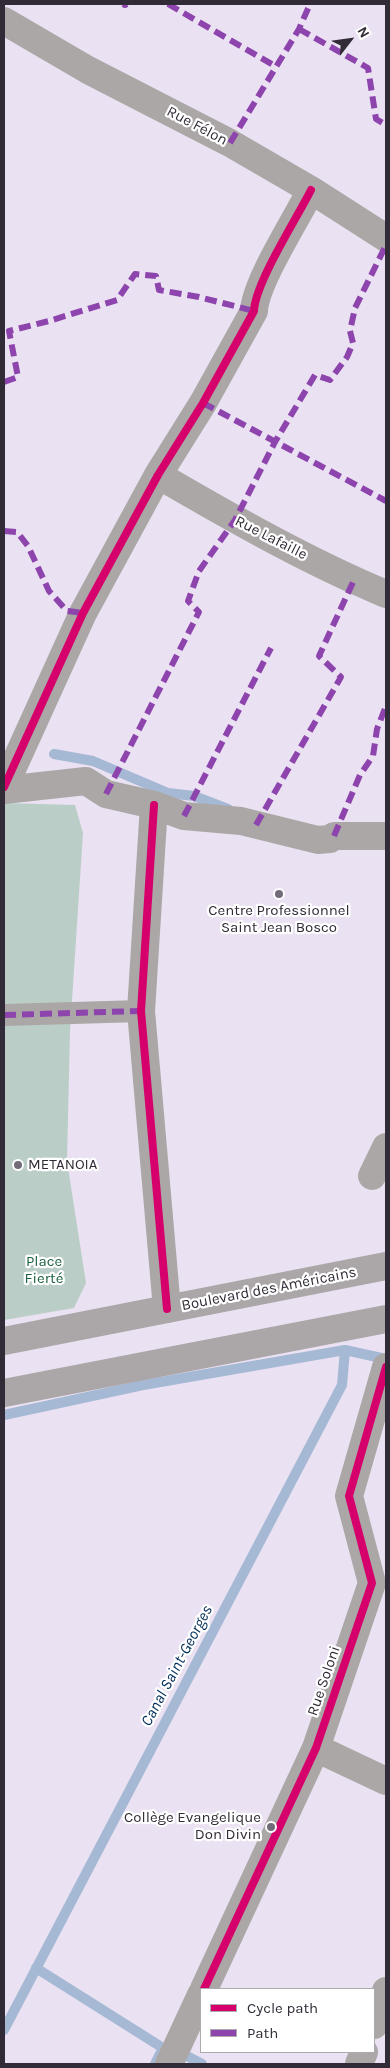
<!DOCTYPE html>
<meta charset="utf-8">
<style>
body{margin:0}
#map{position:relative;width:390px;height:2068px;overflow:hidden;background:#eae1f2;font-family:Karla,sans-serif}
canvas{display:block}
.frame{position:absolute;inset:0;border:5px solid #312b37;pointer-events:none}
.legend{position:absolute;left:200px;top:1988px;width:175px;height:65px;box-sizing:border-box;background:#fff;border:1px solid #adaaaf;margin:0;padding:6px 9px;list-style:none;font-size:15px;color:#312b37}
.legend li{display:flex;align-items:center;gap:10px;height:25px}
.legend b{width:25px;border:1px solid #adaaaf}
.north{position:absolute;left:325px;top:15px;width:50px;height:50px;-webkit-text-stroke:4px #fff;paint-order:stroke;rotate:60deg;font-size:14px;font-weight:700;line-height:20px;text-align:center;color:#312b37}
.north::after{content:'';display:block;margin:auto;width:18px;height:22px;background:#312b37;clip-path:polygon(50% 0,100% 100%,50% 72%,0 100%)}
</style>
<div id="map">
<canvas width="390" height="2068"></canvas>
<div class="frame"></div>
<ul class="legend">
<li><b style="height:6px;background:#d6006c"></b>Cycle path</li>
<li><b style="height:6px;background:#8e44ad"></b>Path</li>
</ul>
<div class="north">N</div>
</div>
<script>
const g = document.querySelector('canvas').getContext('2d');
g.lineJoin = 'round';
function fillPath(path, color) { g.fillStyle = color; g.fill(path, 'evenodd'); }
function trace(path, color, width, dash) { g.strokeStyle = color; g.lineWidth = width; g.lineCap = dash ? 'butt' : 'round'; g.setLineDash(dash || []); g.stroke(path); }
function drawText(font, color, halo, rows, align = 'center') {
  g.font = font + ' Karla,sans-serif'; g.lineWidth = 4.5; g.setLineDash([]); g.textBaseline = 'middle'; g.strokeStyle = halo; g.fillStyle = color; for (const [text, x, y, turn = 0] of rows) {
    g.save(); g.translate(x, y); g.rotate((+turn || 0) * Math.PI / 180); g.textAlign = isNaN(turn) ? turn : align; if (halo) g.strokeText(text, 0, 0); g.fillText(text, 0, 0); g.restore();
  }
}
fillPath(new Path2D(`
 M 4,803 L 75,805 L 83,833 L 70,1031 L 67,1161 L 86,1283 L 74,1308 L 4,1320 Z`), '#bacec7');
trace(new Path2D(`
 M 54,754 L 93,761 L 168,793 L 194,796 L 228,809
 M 4,1415 L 143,1385 L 345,1350
 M 36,1968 L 163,2048 L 155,2064
 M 4,2030 L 342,1385 L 345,1350 L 386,1359
 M 180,2061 L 183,2054 L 202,2064`), '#a5b8d4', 10);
trace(new Path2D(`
 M 4,1015 L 141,1011`), '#aba7a6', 22);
trace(new Path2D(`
 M 4,21 L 88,70 L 230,143 L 311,190 L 386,238
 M 158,475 C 232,518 307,561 386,594
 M 4,787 L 83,613 L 158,475 L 203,403 L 254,311 C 255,283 297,218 311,190
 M 4,790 L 86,781 L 106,794 L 154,805 L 184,816 L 241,821 L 318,840 L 330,839 L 334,836 L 386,836
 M 154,805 L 141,1011 L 167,1309
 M 372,1176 L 386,1147
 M 316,1748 L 386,1781
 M 204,1989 L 316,1748 L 372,1583 L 349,1496 L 386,1367
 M 374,2025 L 386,1991
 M 169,2064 L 201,1995
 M 359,2064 L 364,2052`), '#aba7a6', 28);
trace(new Path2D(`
 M 4,1341 L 386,1266
 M 4,1393 L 386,1319`), '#aba6a7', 28);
trace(new Path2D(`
 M 123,4 L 125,5 L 127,4
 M 168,4 L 275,66
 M 299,29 L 368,68 L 376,119 L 386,125
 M 230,143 L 299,29 L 310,4
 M 4,382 L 18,377 L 9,331 L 49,321 L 117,300 L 135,274 L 156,276 L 159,290 L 199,297 L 254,311
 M 203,403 L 386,501
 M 4,531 L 17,532 L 28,546 L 49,591 L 67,611 L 83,613
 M 106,794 L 199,612 L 188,601 L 199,571 L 235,520 L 275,442 L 315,375 L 330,380 L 347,357 L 353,343 L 350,331 L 355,308 L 386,245
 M 184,816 L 271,648
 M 256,825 L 341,677 L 319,656 L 354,580
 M 334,836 L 360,775 L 373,756 L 377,729 L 386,706
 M 4,1015 L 141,1011`), '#8e44ad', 6, [12, 6]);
trace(new Path2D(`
 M 4,787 L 83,613 L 158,475 L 203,403 L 254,311 C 255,283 297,218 311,190
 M 154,805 L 141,1011 L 167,1309
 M 204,1989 L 316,1748 L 372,1583 L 349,1496 L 386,1367`), '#d6006c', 8);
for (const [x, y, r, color] of [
 [279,894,5,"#726b78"],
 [18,1165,5,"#726b78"],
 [271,1827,5,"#726b78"]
]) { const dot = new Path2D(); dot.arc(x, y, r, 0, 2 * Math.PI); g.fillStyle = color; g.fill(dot); trace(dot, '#fff', 2); }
drawText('15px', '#312b37', '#fff', [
 ["Rue Félon",197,126,28],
 ["Rue Lafaille",271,538,27],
 ["Boulevard des Américains",269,1289,-11],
 ["Rue Soloni",324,1681,-71]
]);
drawText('15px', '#312b37', '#fff', [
 ["Centre Professionnel",279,911],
 ["Saint Jean Bosco",279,928],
 ["METANOIA",28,1165,"left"],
 ["Collège Evangelique",261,1818,"right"],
 ["Don Divin",261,1835,"right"]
]);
drawText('15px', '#1d6341', '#fff', [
 ["Place",44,1262],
 ["Fierté",44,1279]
]);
drawText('italic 16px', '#002e59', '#fff', [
 ["Canal Saint-Georges",177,1666,-62]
]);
</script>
